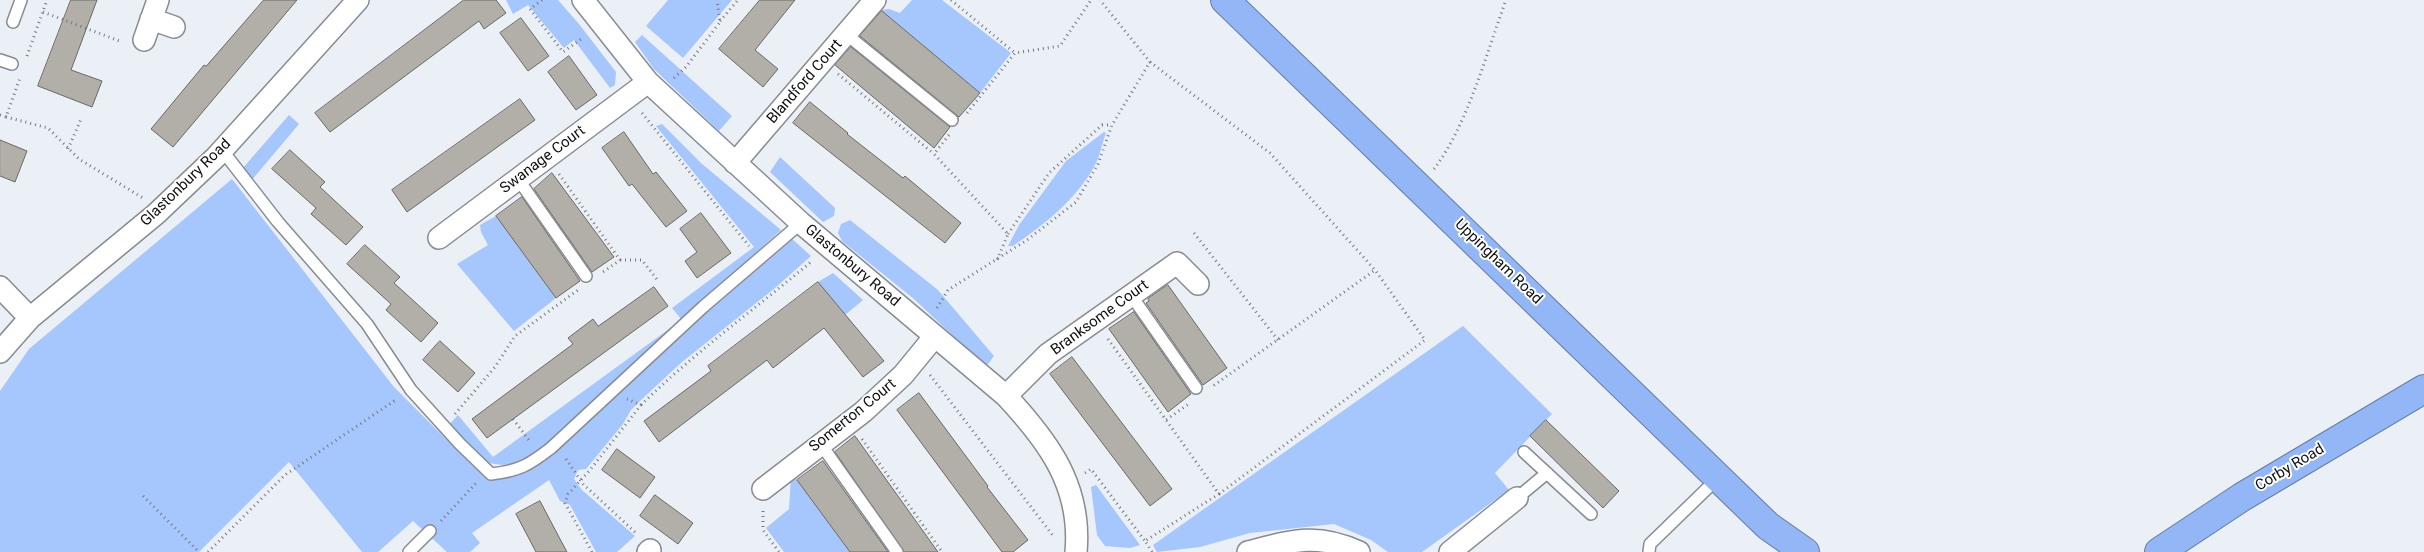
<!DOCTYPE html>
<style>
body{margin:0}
canvas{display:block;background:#ebeff6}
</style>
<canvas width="2424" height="552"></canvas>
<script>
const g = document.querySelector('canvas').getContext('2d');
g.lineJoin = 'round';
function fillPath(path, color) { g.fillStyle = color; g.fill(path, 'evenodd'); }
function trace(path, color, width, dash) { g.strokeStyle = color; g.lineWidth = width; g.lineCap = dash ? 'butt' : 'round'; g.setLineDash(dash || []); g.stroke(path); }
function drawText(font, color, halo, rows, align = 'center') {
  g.font = font + ' Roboto,sans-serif'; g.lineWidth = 4; g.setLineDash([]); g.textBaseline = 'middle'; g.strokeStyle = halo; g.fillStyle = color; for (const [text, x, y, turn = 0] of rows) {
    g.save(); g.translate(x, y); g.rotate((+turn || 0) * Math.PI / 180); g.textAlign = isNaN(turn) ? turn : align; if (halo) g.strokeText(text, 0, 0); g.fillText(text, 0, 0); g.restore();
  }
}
fillPath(new Path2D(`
 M 506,0 L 558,0 L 579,24 L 616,72 L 615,85 L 610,88 L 574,40 L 564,48 L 528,5 L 513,14 Z
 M 668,0 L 732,0 L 683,58 L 646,26 Z
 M 912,0 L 942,0 L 1011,53 L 980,93 L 881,10 L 889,9 L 900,13 Z
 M 642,35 L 732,116 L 719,131 L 654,69 L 635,42 Z
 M 289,115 L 299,124 L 251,181 L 242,169 Z
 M 662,124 L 701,163 L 781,230 L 682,320 L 672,308 L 754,247 L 656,126 Z
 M 1104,132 L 1106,133 C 1102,143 1100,156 1095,165 C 1076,200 1045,224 1013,246 L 1008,246 L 1019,225 L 1066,161 Z
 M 780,157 L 835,208 L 834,216 L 823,222 L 770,172 Z
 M 232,179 L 394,387 L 474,467 L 498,479 L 522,472 L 790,237 L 811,256 L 775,288 L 682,362 L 641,400 L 631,410 L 623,424 L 586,469 L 578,470 L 574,479 L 582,490 L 635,536 L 617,552 L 596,552 L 570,505 L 560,501 L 549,480 L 472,533 L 480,543 L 470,552 L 447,552 L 413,521 L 378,552 L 362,552 L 289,462 L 199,552 L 0,552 L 0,391 L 29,349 Z
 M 496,216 L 556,298 L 514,331 L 457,264 L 488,245 L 481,232 L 480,225 Z
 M 850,220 L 938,290 L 994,356 L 986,367 L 914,299 L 842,241 L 838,233 L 841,224 Z
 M 833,273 L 863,300 L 845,315 L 818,282 Z
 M 680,321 L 611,388 L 536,453 L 516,463 L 502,465 L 482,462 L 447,427 L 458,415 L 493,457 Z
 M 1463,326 L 1552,414 L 1495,473 L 1509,490 L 1422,552 L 1388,552 L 1371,540 L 1334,524 L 1250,533 L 1200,547 L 1157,552 L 1153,545 Z
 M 791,477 L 797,480 L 850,552 L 784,552 L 766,528 L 789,509 Z
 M 1096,485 L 1140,545 L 1130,548 L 1105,546 L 1097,535 L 1091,487 Z`), '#a6c6fe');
const building = new Path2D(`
 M 71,0 L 97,0 L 71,70 L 102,81 L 92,107 L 38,86 Z
 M 264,0 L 297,0 L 173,147 L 151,129 L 204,65 L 206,66 Z
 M 464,0 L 496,0 L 506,13 L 484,29 L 479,21 L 330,132 L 315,113 Z
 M 760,0 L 795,0 L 755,50 L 778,69 L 763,87 L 719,49 Z
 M 882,11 L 980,93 L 959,117 L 860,36 Z
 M 521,18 L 549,56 L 528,71 L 500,33 Z
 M 851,47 L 950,127 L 934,148 L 835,65 Z
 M 569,56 L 597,95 L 576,110 L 548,72 Z
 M 520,99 L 535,120 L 407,212 L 392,190 Z
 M 810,102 L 848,133 L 847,134 L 903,178 L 905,176 L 961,223 L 945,243 L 793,123 Z
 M 624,132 L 653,174 L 656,172 L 687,211 L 666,227 L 632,184 L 629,186 L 602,148 Z
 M 0,140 L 27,151 L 15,182 L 0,176 Z
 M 290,150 L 325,182 L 320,187 L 363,227 L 346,245 L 311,214 L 316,208 L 272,169 Z
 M 552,173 L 614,257 L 592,272 L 534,189 Z
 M 522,197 L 580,281 L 556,298 L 496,216 Z
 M 701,213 L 731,253 L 697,278 L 685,261 L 697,252 L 680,229 Z
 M 365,245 L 400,277 L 394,283 L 438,323 L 421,342 L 386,310 L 391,304 L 347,264 Z
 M 818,282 L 884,361 L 863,377 L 824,328 L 773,368 L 767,360 L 659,442 L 644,421 L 711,371 L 708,366 Z
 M 1168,285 L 1227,368 L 1203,385 L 1146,303 L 1149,301 L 1148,299 Z
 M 654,287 L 668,306 L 487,438 L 472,419 L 573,344 L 568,338 L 593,319 L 598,326 Z
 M 1134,312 L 1191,394 L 1168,412 L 1109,329 Z
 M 440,341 L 475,373 L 458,392 L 423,360 Z
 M 1072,357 L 1172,489 L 1150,506 L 1050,374 Z
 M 919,393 L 988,486 L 987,487 L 1028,540 L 1013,552 L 1002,552 L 897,410 Z
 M 1546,420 L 1619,491 L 1603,508 L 1530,436 Z
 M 855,436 L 938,552 L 904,552 L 835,452 Z
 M 617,449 L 655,477 L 640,498 L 602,470 Z
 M 823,461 L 888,552 L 850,552 L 797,480 Z
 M 655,495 L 693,523 L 678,544 L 640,516 Z
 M 540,501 L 560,539 L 567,552 L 536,552 L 516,514 Z`);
fillPath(building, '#b1afa8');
trace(building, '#6b6962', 1);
const lane = new Path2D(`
 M 13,22 L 21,0
 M 846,34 L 952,120
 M 0,60 L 12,64
 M 222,150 L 278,222 L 367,324 L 411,390 L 460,444 L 491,474 C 519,471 529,465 551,448 L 703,307 L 801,223
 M 518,179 L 586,276
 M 1131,295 L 1196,388
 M 820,443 L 897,552
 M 1524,452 L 1591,514
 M 1517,498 L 1547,473
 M 409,552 L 430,531
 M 1649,552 L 1650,544 L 1718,478`);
const street = new Path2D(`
 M 583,0 L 648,82 L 801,223 L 1006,396 C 1048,441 1082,486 1076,552
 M 151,19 L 174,27
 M 144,40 L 158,0
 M 735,163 L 875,0
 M 439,238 L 648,82
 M 0,287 L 30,318
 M 0,352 L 30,318 L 156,214 L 216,157 L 358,0
 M 1006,396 L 1048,354 L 1177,263 L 1198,284
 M 763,489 L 863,412 L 903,375 L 935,336
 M 648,552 L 650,550
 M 1248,552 C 1291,541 1316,532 1359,552
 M 1450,552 L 1517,498`);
const highway = new Path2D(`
 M 1225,0 L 1768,526 L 1805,552
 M 2159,552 L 2242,497 L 2424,389`);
trace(lane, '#888c92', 14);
trace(street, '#888c92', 24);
trace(highway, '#647ca6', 30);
trace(new Path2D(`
 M 542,0 L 530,9 L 563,52 L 584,37
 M 951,0 L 1015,53
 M 43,12 L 122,42
 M 720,21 L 738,0
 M 27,56 L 47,0
 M 1150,62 L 1270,153 L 1375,270 L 1213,386
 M 838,74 L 934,154
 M 674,78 L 686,67 L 720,22 L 717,0
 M 642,113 L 749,246
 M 967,113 L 1015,53 L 1060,46 L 1091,0
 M 0,115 L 6,117 L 20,78
 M 6,117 L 48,128 L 79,159 L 143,198
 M 949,135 L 934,154 L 1008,234 L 997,260
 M 68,149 L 82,117
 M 1434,169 C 1467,126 1487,52 1506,0
 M 559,174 L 620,260 L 603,272
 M 1194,233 L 1278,340
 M 1008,234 L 1049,173 L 1102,125 L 1111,125
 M 620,260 L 642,260 L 659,282
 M 937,308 L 948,290 L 1027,240 L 1076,202 L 1098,164 L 1112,125 L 1150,62 L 1100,0
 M 1108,339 L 1166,420 L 1190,403
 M 930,375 L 1054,537
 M 641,405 C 694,353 755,309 812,261
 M 455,414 L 495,367 L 515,336 L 578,290
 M 513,419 L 531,443
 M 862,439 L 942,552
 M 566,459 L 583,484 L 637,534
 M 1085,473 L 1091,469 L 1145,541
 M 1219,494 L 1425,340 L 1375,270
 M 143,496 L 199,552
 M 763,511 L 763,530 L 779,552
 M 441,521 L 476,483
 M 208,552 L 285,475 L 397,399
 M 592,552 L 565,503 L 568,494 L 590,470 L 641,405 L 627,399
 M 1152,552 L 1145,541 L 1219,494 L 1166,420`), '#76797e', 3, [1, 4]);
trace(lane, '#fff', 11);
trace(street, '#fff', 21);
trace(highway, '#93b7f6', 28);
drawText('15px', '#0d0f11', '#fff', [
 ["Blandford Court",805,82,-49],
 ["Swanage Court",543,160,-37],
 ["Glastonbury Road",186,183,-44],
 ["Uppingham Road",1498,262,44],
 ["Glastonbury Road",852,266,40],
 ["Branksome Court",1100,318,-36],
 ["Somerton Court",853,416,-39],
 ["Corby Road",2290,468,-31]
]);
</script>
